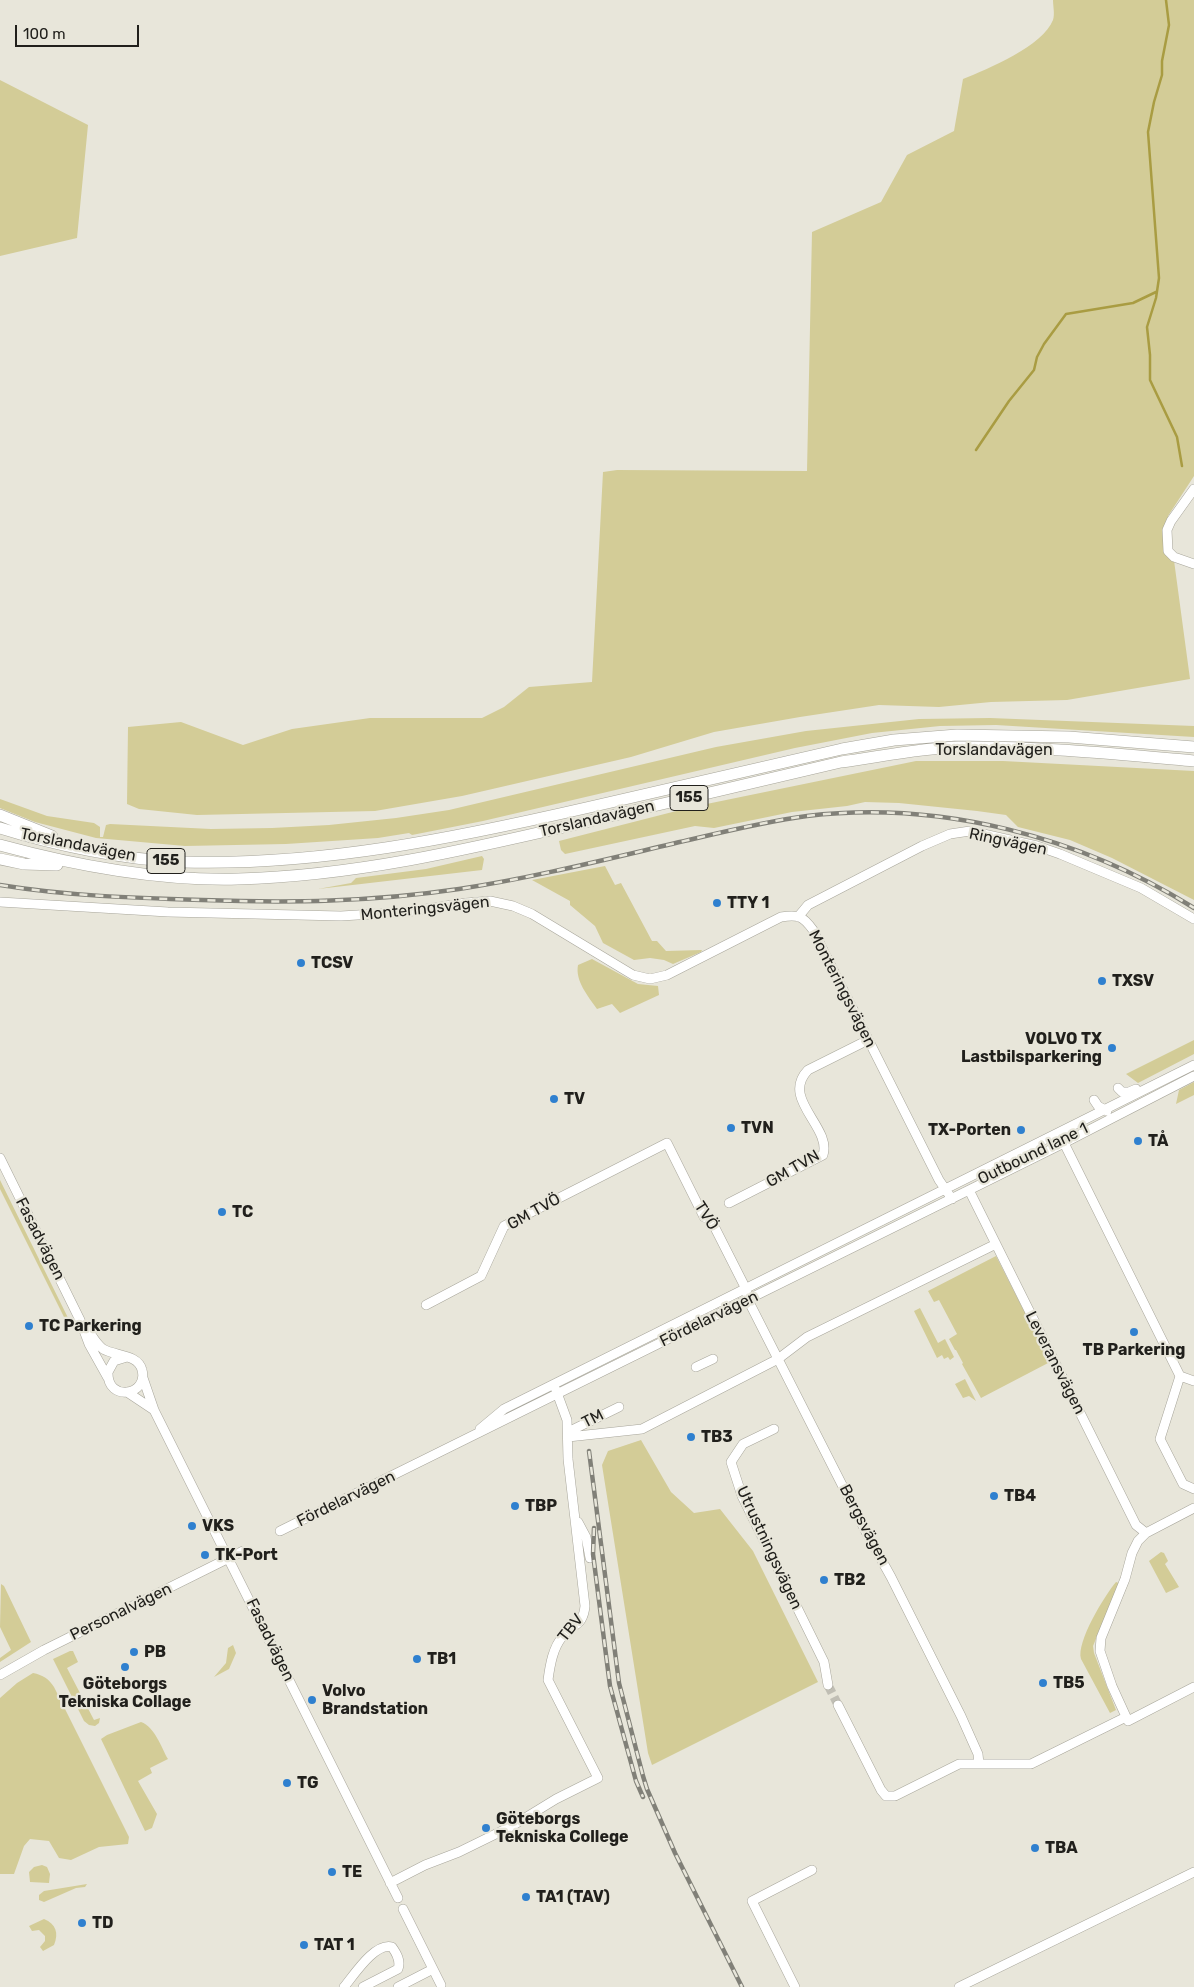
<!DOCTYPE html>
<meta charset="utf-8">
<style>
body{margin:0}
#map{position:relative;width:1194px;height:1987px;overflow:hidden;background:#e8e6da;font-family:Rubik,sans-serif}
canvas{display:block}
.scale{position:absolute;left:15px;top:25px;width:124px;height:22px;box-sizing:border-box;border:2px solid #21201c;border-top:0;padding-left:6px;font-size:15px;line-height:18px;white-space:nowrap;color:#21201c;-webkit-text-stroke:4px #e8e6da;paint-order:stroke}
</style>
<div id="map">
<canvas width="1194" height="1987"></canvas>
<div class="scale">100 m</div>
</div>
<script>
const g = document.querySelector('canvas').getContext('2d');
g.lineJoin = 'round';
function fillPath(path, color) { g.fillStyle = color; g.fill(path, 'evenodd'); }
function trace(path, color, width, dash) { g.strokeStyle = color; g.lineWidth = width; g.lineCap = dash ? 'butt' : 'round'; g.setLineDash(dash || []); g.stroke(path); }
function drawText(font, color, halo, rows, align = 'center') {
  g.font = font + ' Rubik,sans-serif'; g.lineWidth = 4.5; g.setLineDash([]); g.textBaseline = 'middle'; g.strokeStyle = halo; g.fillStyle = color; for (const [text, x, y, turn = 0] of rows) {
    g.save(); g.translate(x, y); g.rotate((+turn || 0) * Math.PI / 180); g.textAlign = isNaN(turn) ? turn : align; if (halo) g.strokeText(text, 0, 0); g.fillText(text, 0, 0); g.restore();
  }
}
fillPath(new Path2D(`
 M 1053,0 L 1194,0 L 1194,476 L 1168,516 L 1190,679 L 1067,700 L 991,702 L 939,707 L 879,705 L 800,717 L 714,732 L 631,757 L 462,796 L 375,811 L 197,815 L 139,809 L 127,804 L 128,727 L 181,722 L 243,745 L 292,729 L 370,718 L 482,718 L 504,707 L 529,687 L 592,682 L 603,472 L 617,470 L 807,471 L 812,232 L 881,202 L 907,155 L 954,131 L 963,79 C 988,69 1043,46 1053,20 C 1055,14 1053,6 1053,0 Z
 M 0,80 L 88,125 L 77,238 L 0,256 Z
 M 990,718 L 1194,726 L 1194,737 L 996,725 L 940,726 L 872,733 L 795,748 L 483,821 L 412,835 L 409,833 L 378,838 L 286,844 L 185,846 L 96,838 L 35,822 L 0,808 L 0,799 L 47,816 L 94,823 L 100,827 L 100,837 L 103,837 L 106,825 L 110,824 L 211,829 L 272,828 L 329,825 L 396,818 L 449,810 L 716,747 L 806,731 L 919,719 Z
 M 916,761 L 1003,761 L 1194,771 L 1194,900 L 1112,858 L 1070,840 L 1018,827 L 1006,815 L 977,811 L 899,803 L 865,802 L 847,806 L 792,812 L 714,828 L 695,826 L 565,854 L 561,850 L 559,841 L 692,807 Z
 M 482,856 L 484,859 L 482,870 L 318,889 L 351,883 L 356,878 L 426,869 Z
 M 605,866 L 615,885 L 621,883 L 652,941 L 657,941 L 666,951 L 702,950 L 701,952 L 673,964 L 664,960 L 650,958 L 634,960 L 603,943 L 595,926 L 570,905 L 570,901 L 532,880 Z
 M 592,959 L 638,984 L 658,986 L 659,995 L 620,1013 L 612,1004 L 597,1009 C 588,996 575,981 578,965 Z
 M 1194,1040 L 1194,1054 L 1138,1083 L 1126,1074 Z
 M 1194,1082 L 1194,1095 L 1176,1104 L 1179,1090 Z
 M 0,1180 L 72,1326 L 69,1327 L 0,1189 Z
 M 996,1256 L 1050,1362 L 981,1398 L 962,1364 L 963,1363 L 956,1350 L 955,1350 L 949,1339 L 957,1334 L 939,1300 L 934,1302 L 928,1291 Z
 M 920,1308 L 938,1343 L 945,1339 L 954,1357 L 950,1360 L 948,1357 L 944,1359 L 942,1355 L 937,1358 L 914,1311 Z
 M 965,1379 L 976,1401 L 969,1396 L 963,1398 L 955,1384 Z
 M 641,1440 L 671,1492 L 694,1513 L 720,1509 L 753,1551 L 818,1682 L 652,1765 L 648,1753 L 602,1465 L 608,1451 Z
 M 1161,1552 L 1164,1553 L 1168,1561 L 1165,1564 L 1179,1587 L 1166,1593 L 1149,1561 Z
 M 1116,1582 L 1119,1583 L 1093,1646 L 1094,1653 L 1116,1710 L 1110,1713 L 1081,1659 C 1076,1642 1105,1595 1116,1582 Z
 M 1,1584 L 4,1586 L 31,1642 L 0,1662 L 0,1658 L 11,1650 L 0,1627 Z
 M 233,1645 L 236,1653 L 229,1669 L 214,1677 L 226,1663 L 228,1648 Z
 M 70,1651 L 73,1651 L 78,1662 L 67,1668 L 94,1720 L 100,1718 L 99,1723 L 95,1726 L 89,1725 L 84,1721 L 53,1659 Z
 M 33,1673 C 43,1675 49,1679 54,1687 L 129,1837 L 128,1844 L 99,1847 L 71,1860 L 59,1858 L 49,1841 L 30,1839 L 24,1846 L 14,1874 L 0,1874 L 0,1698 L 17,1683 Z
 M 141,1722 C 155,1727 161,1747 168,1759 L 150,1768 L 152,1773 L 138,1781 L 157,1814 L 152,1828 L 145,1831 L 101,1739 L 107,1735 Z
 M 42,1865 L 47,1867 L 50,1874 L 49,1883 L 30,1882 L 29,1872 L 34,1867 Z
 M 87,1884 L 85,1887 L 76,1888 L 44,1902 L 39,1900 L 39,1895 L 44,1891 Z
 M 44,1919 C 56,1924 59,1933 54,1945 L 43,1951 L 40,1947 L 45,1941 L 45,1936 L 39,1930 L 32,1931 L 29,1926 Z`), '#d3cc97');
trace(new Path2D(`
 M 1166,0 L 1169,25 L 1162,61 L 1162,75 L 1154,102 L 1148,132 L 1159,278 L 1156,298 L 1147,327 L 1150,355 L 1150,380 L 1177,437 L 1182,466
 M 976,450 L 1009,401 L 1034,370 L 1037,357 L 1044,344 L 1066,314 L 1133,303 L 1156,292`), '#a99c42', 2.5);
trace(new Path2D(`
 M 828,1685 L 838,1705`), '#c0beb4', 9, [9, 4.5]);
const minor = new Path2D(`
 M 1194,489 L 1171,521 L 1167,530 L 1168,551 L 1174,557 L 1194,564
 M 0,902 L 168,912 L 341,916 L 406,912 L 466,903 L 490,901 L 513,906 L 532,914 L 633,975 L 650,979 L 667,975 L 781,917 C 798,914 803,916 813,930 L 939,1180 L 952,1199
 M 798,917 L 808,905 L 922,846 L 950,834 L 970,831 L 1037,846 L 1060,854 L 1141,888 L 1194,919
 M 1118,1088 L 1122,1092 L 1129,1092 L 1136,1089
 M 1094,1100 L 1098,1106 L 1107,1111
 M 1062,1139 L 1180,1376 L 1194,1381
 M 0,1158 L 80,1320 L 89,1344 L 108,1378
 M 969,1190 L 1136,1525 L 1146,1533
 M 729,1203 L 823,1155 C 832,1127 780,1099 808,1070 L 868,1040
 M 426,1305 L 481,1276 L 504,1226 L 667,1143 L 704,1217 L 711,1220 L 746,1289 L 748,1300 L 866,1532 L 891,1577 L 961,1716 L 978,1754 L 979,1764
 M 86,1327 C 92,1335 95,1343 103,1349 C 115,1356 138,1354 142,1370 C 149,1395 107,1403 108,1372 L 114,1361 L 127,1357
 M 696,1367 L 713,1359
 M 1180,1376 L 1160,1439 L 1183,1484 L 1194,1489
 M 143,1378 L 154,1410 L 398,1898
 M 127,1392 L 154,1410
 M 480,1429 L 504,1409 L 1194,1065
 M 774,1429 L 743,1444 L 731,1462 L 742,1496 L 824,1662 L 828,1685
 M 568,1432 L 619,1407
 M 568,1437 L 642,1429 L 778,1359 L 807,1337 L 996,1244
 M 1194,1508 L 1146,1533 L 1138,1541 L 1132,1553 L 1125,1579 L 1101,1638 L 1100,1651 L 1112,1686 L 1128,1721 L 1194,1687
 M 578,1522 L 586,1537 L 590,1558
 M 280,1531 L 1064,1143 L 1194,1076
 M 0,1675 L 44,1650 L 243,1551
 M 838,1705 L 881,1790 L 886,1796 L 895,1796 L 959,1764 L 1031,1764 L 1126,1717
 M 390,1883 L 425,1865 L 459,1852 L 512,1826 L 556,1799 L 598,1778 L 548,1680 C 550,1665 553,1647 563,1636 C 574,1623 583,1626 585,1606 L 568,1459 L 567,1420 L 556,1390
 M 403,1909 L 441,1985
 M 344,1987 C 354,1975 375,1942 392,1947 C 397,1954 401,1961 398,1969 L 363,1987
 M 398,1987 L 433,1969
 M 795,1987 L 752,1901 L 812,1870
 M 959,1987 L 1194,1872`);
const major = new Path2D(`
 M 0,815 L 52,836
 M 0,828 C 54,845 125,860 182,862 C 320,866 455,838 590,807 C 674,788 758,768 842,749 L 894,740 L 957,735 L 1069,737 L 1194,747
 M 0,845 C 77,866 157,881 238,879 C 353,876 465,850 577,824 C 665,803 753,783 841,762 C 878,757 921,748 958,747 C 1037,746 1116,754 1194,761
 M 0,859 L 24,864 L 57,865`);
trace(minor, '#a7a59a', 10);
trace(major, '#a7a59a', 12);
trace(minor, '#fff', 9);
trace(major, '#fff', 11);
const rail = new Path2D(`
 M 0,885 C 67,896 134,898 202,900 C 290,903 371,902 459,889 C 538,877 615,857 693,839 C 731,830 769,821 807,816 C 940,800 1081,837 1194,908
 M 589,1451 L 619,1683 L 643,1776 L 647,1789 L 675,1853 L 742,1987
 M 594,1528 L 593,1554 L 610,1686 L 636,1781 L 643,1797`);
trace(rail, '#818078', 4.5);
trace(rail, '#e8e6da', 2.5, [8]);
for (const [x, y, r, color] of [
 [717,903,5,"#2f80cf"],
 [301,963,5,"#2f80cf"],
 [1102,981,5,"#2f80cf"],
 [1112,1048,5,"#2f80cf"],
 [554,1099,5,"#2f80cf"],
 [731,1128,5,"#2f80cf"],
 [1021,1130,5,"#2f80cf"],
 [1138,1141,5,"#2f80cf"],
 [222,1212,5,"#2f80cf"],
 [29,1326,5,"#2f80cf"],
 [1134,1332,5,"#2f80cf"],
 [691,1437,5,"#2f80cf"],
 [994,1496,5,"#2f80cf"],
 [515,1506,5,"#2f80cf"],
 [192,1526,5,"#2f80cf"],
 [205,1555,5,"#2f80cf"],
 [824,1580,5,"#2f80cf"],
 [134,1652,5,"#2f80cf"],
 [417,1659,5,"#2f80cf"],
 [125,1667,5,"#2f80cf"],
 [1043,1683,5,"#2f80cf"],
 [312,1700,5,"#2f80cf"],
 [287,1783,5,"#2f80cf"],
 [486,1828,5,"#2f80cf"],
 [1035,1848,5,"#2f80cf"],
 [332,1872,5,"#2f80cf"],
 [526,1897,5,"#2f80cf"],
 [82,1923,5,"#2f80cf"],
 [304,1945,5,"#2f80cf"]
]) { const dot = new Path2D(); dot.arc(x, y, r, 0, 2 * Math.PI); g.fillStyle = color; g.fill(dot); trace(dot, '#e8e6da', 2); }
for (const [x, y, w] of [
 [689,798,38],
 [166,861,38]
]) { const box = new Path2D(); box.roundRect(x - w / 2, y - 12.5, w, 25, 4); g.fillStyle = '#e8e6da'; g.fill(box); trace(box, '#21201c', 1); }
drawText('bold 15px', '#21201c', null, [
 ["155",689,798],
 ["155",166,861]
]);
drawText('16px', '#21201c', '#e8e6da', [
 ["Torslandavägen",994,750],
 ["Torslandavägen",597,819,-13],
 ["Ringvägen",1008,842,12],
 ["Torslandavägen",78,845,11],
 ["Monteringsvägen",425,909,-6],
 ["Monteringsvägen",842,989,63],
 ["Outbound lane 1",1033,1154,-26],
 ["GM TVN",793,1169,-30],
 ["GM TVÖ",534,1212,-29],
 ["TVÖ",706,1216,57],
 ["Fasadvägen",40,1239,63],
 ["Fördelarvägen",709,1319,-26],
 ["Leveransvägen",1055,1363,63],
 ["TM",593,1419,-27],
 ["Fördelarvägen",346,1499,-26],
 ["Bergsvägen",864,1525,62],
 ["Utrustningsvägen",769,1548,65],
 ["Personalvägen",121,1612,-26],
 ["TBV",571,1628,-52],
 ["Fasadvägen",270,1640,64]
]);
drawText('bold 16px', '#21201c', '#e8e6da', [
 ["TTY 1",727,903],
 ["TCSV",311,963],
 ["TXSV",1112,981],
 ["VOLVO TX",1102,1039,"right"],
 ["Lastbilsparkering",1102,1057,"right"],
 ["TV",564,1099],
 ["TVN",741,1128],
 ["TX-Porten",1011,1130,"right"],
 ["TÅ",1148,1141],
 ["TC",232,1212],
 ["TC Parkering",39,1326],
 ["TB Parkering",1134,1350,"center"],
 ["TB3",701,1437],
 ["TB4",1004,1496],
 ["TBP",525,1506],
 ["VKS",202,1526],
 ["TK-Port",215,1555],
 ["TB2",834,1580],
 ["PB",144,1652],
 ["TB1",427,1659],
 ["TB5",1053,1683],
 ["Göteborgs",125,1684,"center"],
 ["Tekniska Collage",125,1702,"center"],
 ["Volvo",322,1691],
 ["Brandstation",322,1709],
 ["TG",297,1783],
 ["Göteborgs",496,1819],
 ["Tekniska College",496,1837],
 ["TBA",1045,1848],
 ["TE",342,1872],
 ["TA1 (TAV)",536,1897],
 ["TD",92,1923],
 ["TAT 1",314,1945]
], 'left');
</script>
